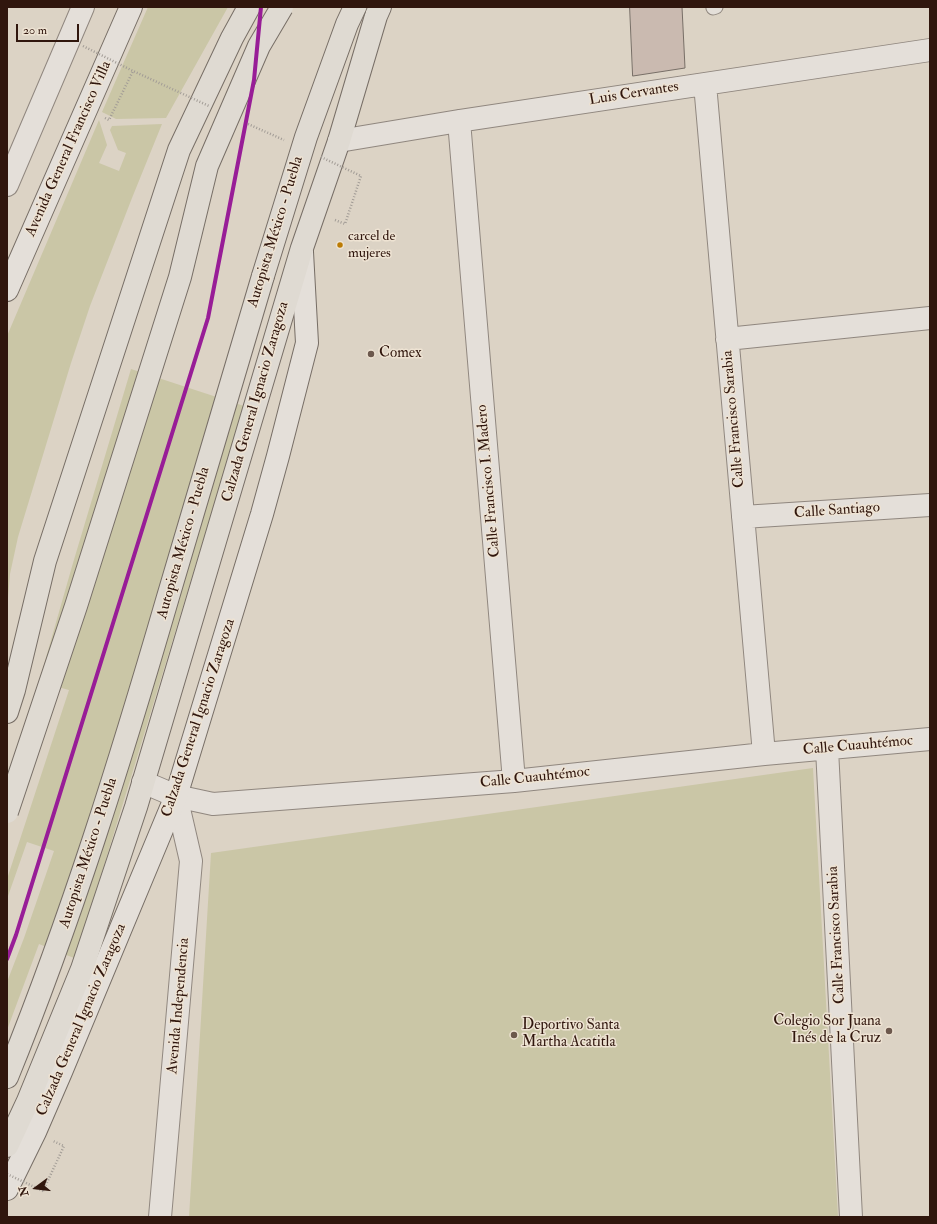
<!DOCTYPE html>
<meta charset="utf-8">
<style>
body{margin:0}
#map{position:relative;width:937px;height:1224px;overflow:hidden;background:#dcd3c5;font-family:"IM FELL Double Pica",serif}
canvas{display:block}
.frame{position:absolute;inset:0;border:8px solid #30160d;pointer-events:none}
.north{position:absolute;left:16px;top:1168px;width:40px;height:40px;-webkit-text-stroke:3px #eee3d3;paint-order:stroke;rotate:255deg;font-size:11px;font-weight:700;line-height:16px;text-align:center;color:#30160d}
.north::after{content:'';display:block;margin:auto;width:14px;height:18px;background:#30160d;clip-path:polygon(50% 0,100% 100%,50% 72%,0 100%)}
.scale{position:absolute;left:16px;top:24px;width:63px;height:18px;box-sizing:border-box;border:2px solid #30160d;border-top:0;padding-left:5px;font-size:12px;line-height:14px;white-space:nowrap;color:#30160d;-webkit-text-stroke:3px #eee3d3;paint-order:stroke}
</style>
<div id="map">
<canvas width="937" height="1224"></canvas>
<div class="frame"></div>
<div class="north">N</div>
<div class="scale">20 m</div>
</div>
<script>
const g = document.querySelector('canvas').getContext('2d');
g.lineJoin = 'round';
function fillPath(path, color) { g.fillStyle = color; g.fill(path, 'evenodd'); }
function trace(path, color, width, dash) { g.strokeStyle = color; g.lineWidth = width; g.lineCap = dash ? 'butt' : 'round'; g.setLineDash(dash || []); g.stroke(path); }
function drawText(font, color, halo, rows, align = 'center') {
  g.font = font + ' "IM FELL Double Pica",serif'; g.lineWidth = 3; g.setLineDash([]); g.textBaseline = 'middle'; g.strokeStyle = halo; g.fillStyle = color; for (const [text, x, y, turn = 0] of rows) {
    g.save(); g.translate(x, y); g.rotate((+turn || 0) * Math.PI / 180); g.textAlign = isNaN(turn) ? turn : align; if (halo) g.strokeText(text, 0, 0); g.fillText(text, 0, 0); g.restore();
  }
}
fillPath(new Path2D(`
 M 148,7 L 228,7 L 166,118 L 116,119 L 102,112 Z
 M 99,120 L 107,145 L 99,163 L 119,171 L 126,153 L 118,150 L 110,130 L 112,126 L 162,124 L 132,198 L 90,306 L 71,363 L 18,537 L 10,574 L 7,610 L 7,336 Z
 M 131,369 L 244,406 L 103,869 L 74,958 L 39,944 L 7,1030 L 7,982 L 24,938 L 54,851 L 27,842 L 7,899 L 7,879 L 69,690 L 39,682 L 73,563 Z
 M 813,768 L 838,1217 L 189,1217 L 211,853 Z`), '#cac6a6');
const building = new Path2D(`
 M 630,7 L 682,7 L 685,68 L 633,76 Z`);
fillPath(building, '#cabab0');
trace(building, '#776e66', 1);
const service = new Path2D(`
 M 713,8 L 716,7`);
const minor = new Path2D(`
 M 705,84 L 764,754
 M 459,121 L 514,781
 M 339,141 L 459,121 L 930,50
 M 727,339 L 930,318
 M 743,517 L 930,505
 M 827,749 L 851,1217
 M 143,782 L 176,796 L 213,804 L 514,781 L 764,754 L 930,739
 M 160,1217 L 191,861 L 176,796`);
const tertiary = new Path2D(`
 M 7,185 L 83,7`);
const secondary = new Path2D(`
 M 7,290 L 131,7
 M 7,1189 L 35,1132 L 61,1072 L 176,796 L 262,514 L 278,456 L 307,343 L 302,252`);
const trunk = new Path2D(`
 M 7,712 L 14,690 L 45,561 L 179,150 L 232,38 L 249,7
 M 7,1146 L 28,1101 L 82,969 L 136,807 L 302,248 L 339,141 L 376,16 L 380,7`);
const motorway = new Path2D(`
 M 7,1077 C 71,920 121,759 168,597 C 200,490 231,383 263,276`);
trace(service, '#90877f', 15);
trace(minor, '#90877f', 24);
trace(tertiary, '#90877f', 24);
trace(secondary, '#776e66', 24);
trace(trunk, '#776e66', 24);
trace(motorway, '#776e66', 24);
trace(new Path2D(`
 M 105,118 L 109,120 L 133,71
 M 335,220 L 345,224 L 361,176
 M 43,1191 L 64,1146 L 53,1141`), '#a29c96', 2.5, [1, 2]);
trace(service, '#e4dfd9', 13);
trace(minor, '#e4dfd9', 22);
trace(tertiary, '#e4dfd9', 22);
trace(secondary, '#e4dfd9', 22);
trace(trunk, '#dfdad2', 22);
trace(motorway, '#dfdad2', 22);
const motorwayBridge = new Path2D(`
 M 263,276 L 306,137 L 347,24 L 355,7
 M 7,812 L 76,606 L 180,277 L 207,166 L 259,46 L 282,7`);
trace(motorwayBridge, '#776e66', 24, []);
trace(new Path2D(`
 M 83,46 L 133,71 L 209,106
 M 248,124 L 284,140
 M 321,157 L 361,176
 M 7,1174 L 43,1191`), '#a29c96', 2.5, [1, 2]);
trace(motorwayBridge, '#dfdad2', 22);
trace(new Path2D(`
 M 7,959 L 16,935 L 208,318 L 254,80 L 261,7`), '#981d97', 4);
for (const [x, y, r, color] of [
 [340,245,3.5,"#bb7b04"],
 [371,354,4,"#6c584d"],
 [889,1031,4,"#6c584d"],
 [514,1035,4,"#6c584d"]
]) { const dot = new Path2D(); dot.arc(x, y, r, 0, 2 * Math.PI); g.fillStyle = color; g.fill(dot); trace(dot, '#eee3d3', 1.5); }
drawText('14px', '#30160d', '#eee3d3', [
 ["carcel de",348,237],
 ["mujeres",348,254]
], 'left');
drawText('15px', '#30160d', '#eee3d3', [
 ["Luis Cervantes",634,94,-9],
 ["Avenida General Francisco Villa",69,149,-66],
 ["Autopista México - Puebla",276,232,-73],
 ["Calzada General Ignacio Zaragoza",256,402,-74],
 ["Calle Francisco Sarabia",734,419,-95],
 ["Calle Francisco I. Madero",489,481,-95],
 ["Calle Santiago",837,511,-4],
 ["Autopista México - Puebla",184,543,-74],
 ["Calzada General Ignacio Zaragoza",199,718,-72],
 ["Calle Cuauhtémoc",858,746,-5],
 ["Calle Cuauhtémoc",535,778,-6],
 ["Autopista México - Puebla",89,853,-72],
 ["Calle Francisco Sarabia",837,935,-93],
 ["Avenida Independencia",179,1006,-85],
 ["Calzada General Ignacio Zaragoza",82,1020,-67]
]);
drawText('15px', '#30160d', '#eee3d3', [
 ["Comex",379,354],
 ["Colegio Sor Juana",881,1022,"right"],
 ["Inés de la Cruz",881,1039,"right"],
 ["Deportivo Santa",522,1026],
 ["Martha Acatitla",522,1043]
], 'left');
</script>
